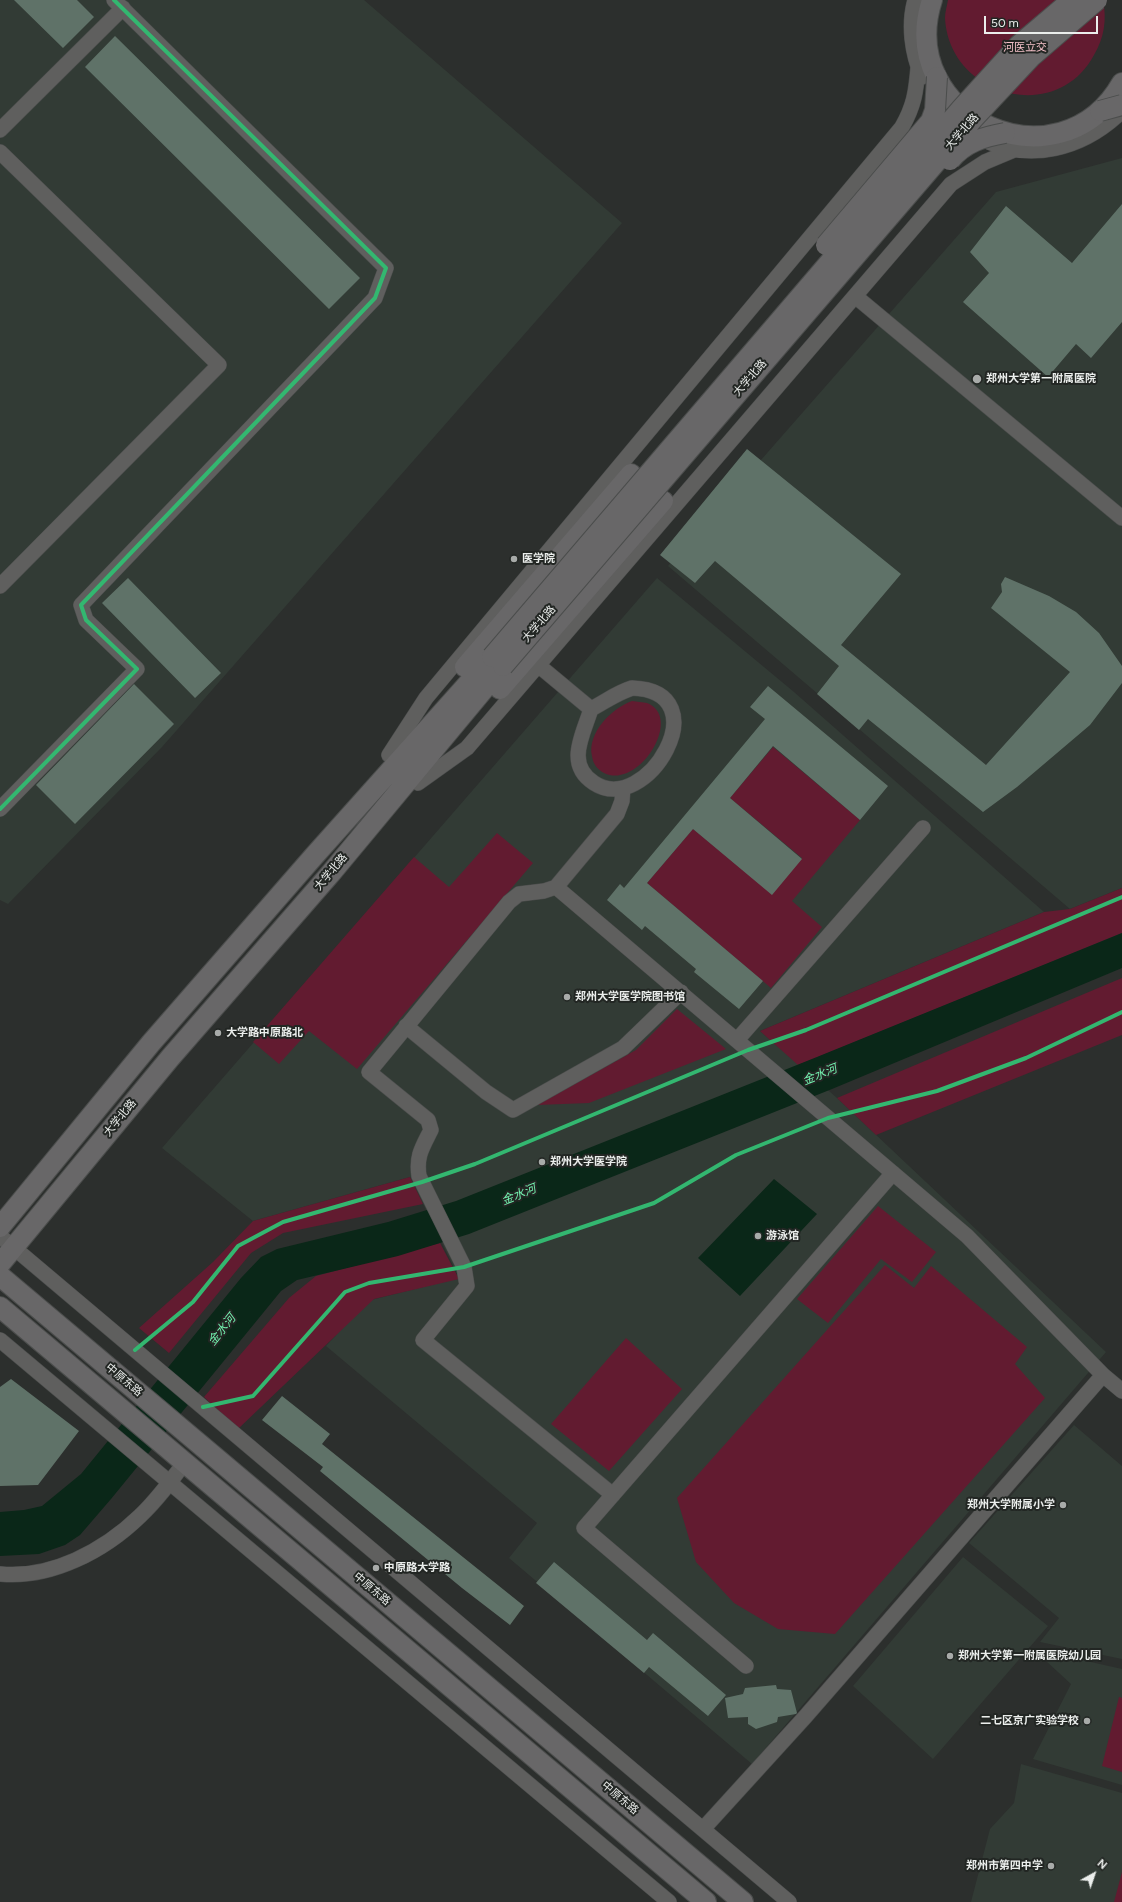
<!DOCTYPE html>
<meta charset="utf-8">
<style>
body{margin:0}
#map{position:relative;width:1122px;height:1902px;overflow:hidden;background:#2c2f2d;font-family:Figtree,sans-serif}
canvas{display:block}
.north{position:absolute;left:1074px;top:1854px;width:40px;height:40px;-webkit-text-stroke:3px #222623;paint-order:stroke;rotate:40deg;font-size:11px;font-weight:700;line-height:16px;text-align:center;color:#ebeeec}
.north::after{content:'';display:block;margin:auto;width:14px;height:18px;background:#ebeeec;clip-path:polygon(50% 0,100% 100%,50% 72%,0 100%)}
.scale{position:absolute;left:984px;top:16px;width:114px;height:18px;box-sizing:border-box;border:2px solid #ebeeec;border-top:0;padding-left:5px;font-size:12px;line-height:14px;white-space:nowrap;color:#ebeeec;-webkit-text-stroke:3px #222623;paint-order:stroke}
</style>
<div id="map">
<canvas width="1122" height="1902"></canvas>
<div class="north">N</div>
<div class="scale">50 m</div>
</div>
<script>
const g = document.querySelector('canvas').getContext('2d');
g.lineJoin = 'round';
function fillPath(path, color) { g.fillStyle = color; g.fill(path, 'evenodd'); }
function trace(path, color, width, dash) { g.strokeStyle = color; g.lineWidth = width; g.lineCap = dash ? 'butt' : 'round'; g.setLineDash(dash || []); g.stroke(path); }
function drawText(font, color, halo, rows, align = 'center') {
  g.font = font + ' Figtree,"Noto Sans SC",sans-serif'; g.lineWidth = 4; g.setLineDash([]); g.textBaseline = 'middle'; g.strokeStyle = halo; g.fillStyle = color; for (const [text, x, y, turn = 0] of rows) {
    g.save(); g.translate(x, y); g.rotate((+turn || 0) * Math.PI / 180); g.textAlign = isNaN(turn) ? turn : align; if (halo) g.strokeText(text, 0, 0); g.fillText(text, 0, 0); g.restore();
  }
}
fillPath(new Path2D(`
 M 0,0 L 364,0 L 622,223 L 162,747 L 8,904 L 0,900 Z
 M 1122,158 L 1122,888 L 1070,909 L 668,566 L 996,192 Z
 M 657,578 L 794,692 L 1044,912 L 760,1031 L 837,1098 L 1106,1352 L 752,1764 L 509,1558 L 537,1523 L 326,1346 L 367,1301 L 459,1278 L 410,1177 L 253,1221 L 162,1148 Z
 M 1074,1425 L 1122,1466 L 1122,1659 L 1040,1642 L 1059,1618 L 969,1543 Z
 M 963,1557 L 1048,1626 L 933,1759 L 853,1686 Z
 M 1033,1649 L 1122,1669 L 1122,1785 L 1033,1759 L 1071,1684 Z
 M 1021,1764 L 1122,1793 L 1122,1902 L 971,1902 L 990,1829 L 1014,1803 Z`), '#323b35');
fillPath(new Path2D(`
 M 948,0 L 1103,0 C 1107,20 1104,38 1094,55 C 1056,126 949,96 945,18 C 945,12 947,6 948,0 Z
 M 632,701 C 637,702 643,702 647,703 C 684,717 639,790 604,773 C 597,769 593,764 592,756 C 587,733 612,708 632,701 Z
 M 773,747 L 860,820 L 792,901 L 822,927 L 771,988 L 647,883 L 693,829 L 772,894 L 802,858 L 730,798 Z
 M 497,833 L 533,863 L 357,1069 L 309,1031 L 279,1064 L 253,1042 L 414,857 L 449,887 Z
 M 1122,888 L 1122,933 L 798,1065 L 760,1031 L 1044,912 L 1070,909 Z
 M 1122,978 L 1122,1035 L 876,1135 L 837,1098 Z
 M 677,1009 L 726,1049 L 589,1103 L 537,1105 L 636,1050 Z
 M 410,1177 L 423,1204 L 283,1233 L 251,1253 L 169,1353 L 139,1328 L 213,1262 L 253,1221 Z
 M 878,1206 L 936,1252 L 912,1282 L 881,1259 L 828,1323 L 797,1299 Z
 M 440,1243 L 459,1279 L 374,1299 L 238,1429 L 204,1397 L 289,1298 L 316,1276 Z
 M 885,1265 L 914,1288 L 931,1266 L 1027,1347 L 1015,1364 L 1045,1398 L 835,1634 L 778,1629 L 734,1603 L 696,1562 L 677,1498 Z
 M 626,1338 L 682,1389 L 609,1471 L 551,1424 Z
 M 1119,1697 L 1122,1698 L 1122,1772 L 1102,1766 Z
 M 1122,1872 L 1122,1902 L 1114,1902 Z`), '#621b30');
fillPath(new Path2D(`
 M 1122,933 L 1122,968 L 832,1089 L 469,1234 L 398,1256 L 297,1280 L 281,1291 L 111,1499 L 80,1535 L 65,1545 L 39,1554 L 0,1556 L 0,1512 L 24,1510 L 42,1506 L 81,1474 L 241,1278 L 261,1257 L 277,1249 L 388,1222 L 456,1201 L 817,1057 Z
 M 774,1179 L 817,1214 L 740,1296 L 698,1258 Z`), '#0a2718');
fillPath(new Path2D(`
 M 14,0 L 77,0 L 94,17 L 63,48 Z
 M 115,36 L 360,278 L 329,309 L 85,67 Z
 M 1122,204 L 1122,322 L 1091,358 L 1076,344 L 1048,377 L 963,302 L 989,273 L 970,252 L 1006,206 L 1072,263 Z
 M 747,449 L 901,574 L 841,645 L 986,765 L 1070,672 L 991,608 L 1002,592 L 1001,584 L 1005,577 L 1049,596 L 1076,612 L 1099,633 L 1122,666 L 1122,683 L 1090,725 L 1017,787 L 983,812 L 868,719 L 859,730 L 817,694 L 839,666 L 715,561 L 695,583 L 660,555 Z
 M 128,578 L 221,673 L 195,698 L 102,603 Z
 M 134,684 L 174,724 L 75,824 L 36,785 Z
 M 768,686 L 888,786 L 860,820 L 773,746 L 730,798 L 802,859 L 772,895 L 693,829 L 647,883 L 763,981 L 739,1009 L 694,972 L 696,969 L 645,926 L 642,930 L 607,900 L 620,884 L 624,888 L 765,719 L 750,707 Z
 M 11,1379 L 79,1431 L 38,1485 L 0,1486 L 0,1387 Z
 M 282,1396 L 330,1434 L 322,1444 L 524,1606 L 510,1625 L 462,1588 L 320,1471 L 323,1467 L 262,1420 Z
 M 554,1562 L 647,1640 L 653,1633 L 726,1695 L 708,1716 L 649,1667 L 644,1673 L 536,1583 Z
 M 776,1685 L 777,1689 L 791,1690 L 797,1713 L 796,1714 L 778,1717 L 777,1722 L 756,1729 L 748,1724 L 748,1717 L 728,1718 L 725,1698 L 743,1694 L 745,1688 Z`), '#5f7268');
const minor = new Path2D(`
 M 915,0 C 908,25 912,53 922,77
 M 0,130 L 123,8
 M 978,137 C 1029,164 1083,149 1122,111
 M 0,152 L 219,365 L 0,586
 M 855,296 L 1122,518
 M 538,665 L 591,709
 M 632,688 C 722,691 646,818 594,783 C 565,764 583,735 591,709 C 605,702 616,693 632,688 Z
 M 389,755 L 426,698 L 902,127 C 914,106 916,92 918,68
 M 418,783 L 467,748 L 951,184 L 985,162 L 1016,149
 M 0,809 L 137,669 L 86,620 L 81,605 L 375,298 L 386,268 L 114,0
 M 556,887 L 967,1236 L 1103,1375 L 1122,1391
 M 406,1026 L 486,1092 L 513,1110 L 623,1048 L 681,992
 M 737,1040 L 923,828
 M 0,1236 L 789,1902
 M 0,1340 L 669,1902
 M 613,1495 L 423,1340 L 467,1286 L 464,1267 L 419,1176 C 416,1156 422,1148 431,1130 L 428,1120 L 369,1072 L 509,902 L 519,894 L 544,891 L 556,887 L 617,814 L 622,801 L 623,788
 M 0,1574 C 51,1579 104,1551 140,1516 C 157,1500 171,1481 185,1462
 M 746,1666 L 584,1528 L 893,1173
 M 703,1829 L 805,1717 L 1103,1375`);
const major = new Path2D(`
 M 932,0 C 894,118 1060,192 1122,83
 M 465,667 L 631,474
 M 500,689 L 663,501
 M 0,1227 L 151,1043 L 314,856 L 492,657
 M 0,1264 L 170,1058 L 331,873 L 503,666
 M 0,1276 L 743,1902
 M 0,1307 L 706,1902`);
trace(minor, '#4b4d4c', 16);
trace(major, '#4b4d4c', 22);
trace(minor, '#5f5f5e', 15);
trace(major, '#686768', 20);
const majorBridge = new Path2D(`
 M 1100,111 L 1122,105
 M 950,160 C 965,142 983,137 1005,133
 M 826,245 L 931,121 L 935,110 L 937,77
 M 492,657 L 961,109 L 1019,45 L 1072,0
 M 503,666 L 973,119 L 1031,57 L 1097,0`);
trace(majorBridge, '#4b4d4c', 22, []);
trace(majorBridge, '#686768', 20);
trace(new Path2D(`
 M 0,809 L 137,669 L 86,620 L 81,605 L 375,298 L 386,268 L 114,0
 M 135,1350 L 193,1302 L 238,1246 L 283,1222 L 422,1182 L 475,1164 L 748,1050 L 806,1030 L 1122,897
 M 203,1407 L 253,1396 L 345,1292 L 369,1283 L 464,1267 L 654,1203 L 736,1155 L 828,1118 L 937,1091 L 1026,1058 L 1122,1012`), '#33b770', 4);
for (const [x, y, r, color] of [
 [977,379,5,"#a8aba9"],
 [514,559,4,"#a8aba9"],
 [567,997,4,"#a8aba9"],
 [218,1033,4,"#a8aba9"],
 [542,1162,4,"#a8aba9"],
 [758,1236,4,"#a8aba9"],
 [1063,1505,4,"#a8aba9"],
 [376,1568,4,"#a8aba9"],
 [950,1656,4,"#a8aba9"],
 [1087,1721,4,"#a8aba9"],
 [1051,1866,4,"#a8aba9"]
]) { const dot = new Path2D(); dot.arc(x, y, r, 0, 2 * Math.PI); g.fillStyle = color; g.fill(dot); trace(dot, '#222623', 1.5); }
drawText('11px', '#f3c0c8', '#222623', [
 ["河医立交",1025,48]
]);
drawText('11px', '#ebeeec', '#222623', [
 ["大学北路",962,132,-49],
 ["大学北路",750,378,-49],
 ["大学北路",539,624,-49],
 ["大学北路",331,872,-50],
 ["大学北路",120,1118,-51],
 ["中原东路",124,1380,40],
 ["中原东路",372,1589,40],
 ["中原东路",620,1798,40]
]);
drawText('bold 11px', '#ebeeec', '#222623', [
 ["郑州大学第一附属医院",986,379],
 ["医学院",522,559],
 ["郑州大学医学院图书馆",575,997],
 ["大学路中原路北",226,1033],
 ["郑州大学医学院",550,1162],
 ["游泳馆",766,1236],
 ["郑州大学附属小学",1055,1505,"right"],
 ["中原路大学路",384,1568],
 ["郑州大学第一附属医院幼儿园",958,1656],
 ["二七区京广实验学校",1079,1721,"right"],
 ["郑州市第四中学",1043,1866,"right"]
], 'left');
drawText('italic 12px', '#73f1af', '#222623', [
 ["金水河",820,1075,-22],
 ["金水河",519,1195,-22],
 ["金水河",222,1330,-51]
]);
</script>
